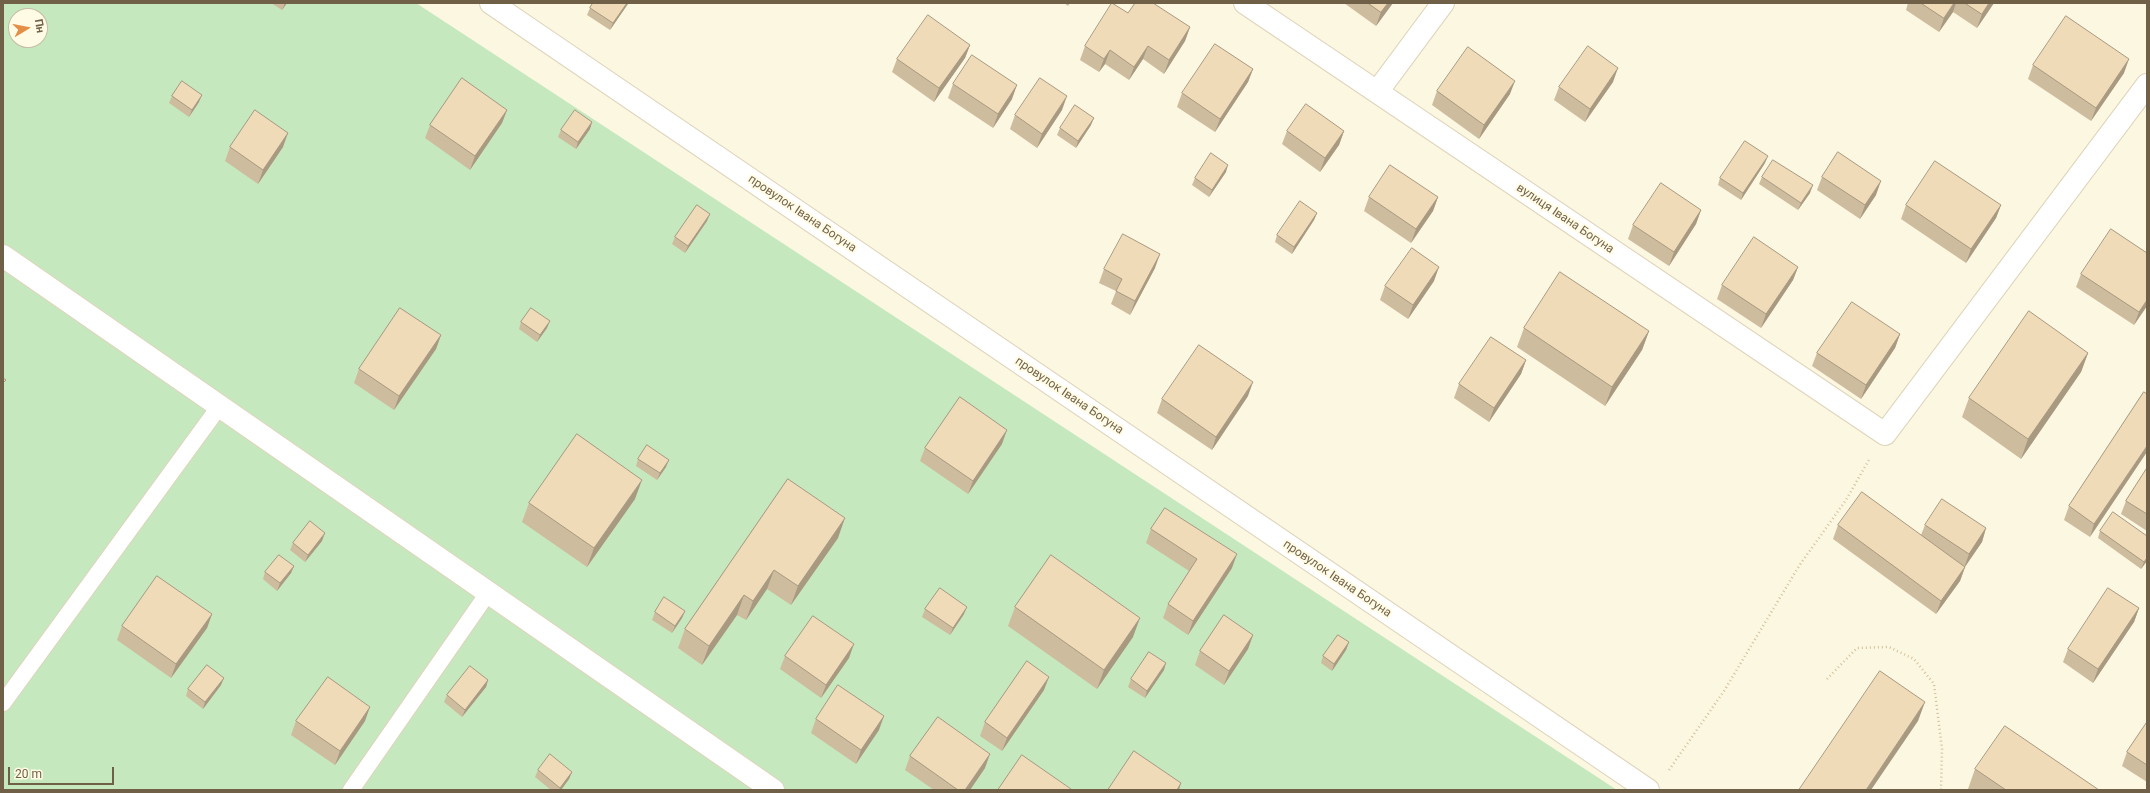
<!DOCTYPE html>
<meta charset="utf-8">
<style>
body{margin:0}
#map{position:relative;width:2150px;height:793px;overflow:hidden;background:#fbf7e0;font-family:Roboto,sans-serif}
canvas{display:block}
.frame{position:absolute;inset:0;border:4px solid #716048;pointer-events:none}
.north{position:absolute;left:8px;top:8px;width:40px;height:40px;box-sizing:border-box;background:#fffbe5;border:1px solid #c6bda6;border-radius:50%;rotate:80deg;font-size:11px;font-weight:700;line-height:16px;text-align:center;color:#716048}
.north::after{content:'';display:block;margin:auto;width:14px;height:18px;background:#e48e46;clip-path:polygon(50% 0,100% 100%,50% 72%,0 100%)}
.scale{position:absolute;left:8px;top:767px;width:106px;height:18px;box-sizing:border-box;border:2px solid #716048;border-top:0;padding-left:5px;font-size:12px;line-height:14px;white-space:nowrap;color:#716048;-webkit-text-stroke:3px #fffbe5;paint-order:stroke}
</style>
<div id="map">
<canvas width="2150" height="793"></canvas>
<div class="frame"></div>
<div class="north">Пн</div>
<div class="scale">20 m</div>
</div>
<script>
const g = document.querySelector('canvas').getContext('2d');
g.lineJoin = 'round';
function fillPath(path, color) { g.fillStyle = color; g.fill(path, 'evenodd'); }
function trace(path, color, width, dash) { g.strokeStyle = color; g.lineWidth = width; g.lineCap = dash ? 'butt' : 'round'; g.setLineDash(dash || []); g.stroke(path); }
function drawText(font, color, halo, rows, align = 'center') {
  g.font = font + ' Roboto,sans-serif'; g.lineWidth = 4; g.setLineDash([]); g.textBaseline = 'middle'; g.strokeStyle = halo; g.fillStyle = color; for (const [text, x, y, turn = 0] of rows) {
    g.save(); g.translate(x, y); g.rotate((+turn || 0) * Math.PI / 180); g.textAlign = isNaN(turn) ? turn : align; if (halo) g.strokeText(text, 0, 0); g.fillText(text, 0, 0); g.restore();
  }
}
fillPath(new Path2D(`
 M 3,3 L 416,3 L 1617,790 L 3,790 ZM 16,16 L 40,16 L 40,40 L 16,40 Z`), '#c6e8bf');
const lane = new Path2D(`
 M 3,703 L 219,407
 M 351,790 L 488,593`);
const street = new Path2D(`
 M 491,3 L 1648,790
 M 1245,3 L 1885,434 L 2147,85
 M 1377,92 L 1443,3
 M 3,256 L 773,790`);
trace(lane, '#dfd4bc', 18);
trace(street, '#dfd4bc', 24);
trace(new Path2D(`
 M 1827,679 L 1857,648 L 1889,647 L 1914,659 L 1934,684 L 1942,749 L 1941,790
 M 1669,770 L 1724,691 L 1799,566 L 1846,500 L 1870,458`), '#d4bf9c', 2.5, [1, 3]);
trace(lane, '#fff', 16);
trace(street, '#fff', 22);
fillPath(new Path2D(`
 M 271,3 L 287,3 L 282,10 Z
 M 593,3 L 628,3 L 610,30 L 587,15 L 590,8 Z
 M 1064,3 L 1070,3 L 1068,6 Z
 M 1344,3 L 1393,3 L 1376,26 Z
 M 1908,3 L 1994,3 L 1977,28 L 1953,12 L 1939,32 L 1906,10 Z
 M 1128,13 L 1190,27 L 1185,41 L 1164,74 L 1143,59 L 1129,80 L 1105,64 L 1099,72 L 1080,60 L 1085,46 Z
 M 970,45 L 965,58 L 934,102 L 892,72 L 897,59 Z
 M 2033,65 L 2124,73 L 2091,121 L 2028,79 Z
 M 1253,69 L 1248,82 L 1215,132 L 1177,107 L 1182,93 Z
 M 1613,82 L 1585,122 L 1554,100 L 1559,87 Z
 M 953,84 L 1012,99 L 993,128 L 948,98 Z
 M 1437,91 L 1510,94 L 1479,139 L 1432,105 Z
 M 172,96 L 199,102 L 189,117 L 169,103 Z
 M 507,110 L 502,123 L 470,170 L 425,138 L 430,125 Z
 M 1062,110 L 1037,148 L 1010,129 L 1015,115 Z
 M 592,122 L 590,129 L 576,149 L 558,137 L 561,130 Z
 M 1091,125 L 1076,148 L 1057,135 L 1060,128 Z
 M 1287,131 L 1344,131 L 1339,145 L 1320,172 L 1282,144 Z
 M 230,147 L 283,147 L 258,184 L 225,161 Z
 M 1765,163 L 1741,200 L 1718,185 L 1720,178 Z
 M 1226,172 L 1209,197 L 1192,185 L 1195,178 Z
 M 1762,177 L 1810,193 L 1798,210 L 1759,184 Z
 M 1822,177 L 1876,195 L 1860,219 L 1817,190 Z
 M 1369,197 L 1438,197 L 1433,211 L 1411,243 L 1364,211 Z
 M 1906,205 L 2001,205 L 1996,218 L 1966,263 L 1901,219 Z
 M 1701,210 L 1696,224 L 1669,266 L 1628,239 L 1633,225 Z
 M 1317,213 L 1314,220 L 1292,254 L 1275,242 L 1277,235 Z
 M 707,221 L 685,253 L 672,244 L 675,237 Z
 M 1798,267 L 1793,280 L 1761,328 L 1717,299 L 1722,285 Z
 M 1155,268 L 1130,315 L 1111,304 L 1116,291 L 1099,283 L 1104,269 Z
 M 2081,274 L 2147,306 L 2134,325 L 2076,287 Z
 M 1434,281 L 1408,319 L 1380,300 L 1385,286 Z
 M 521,322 L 547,328 L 537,342 L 519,329 Z
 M 1524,328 L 1649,331 L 1642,350 L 1605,406 L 1517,347 Z
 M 1900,334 L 1895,348 L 1861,399 L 1812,366 L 1817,353 Z
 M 441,335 L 436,349 L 394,410 L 354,383 L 359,369 Z
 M 2088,353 L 2081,372 L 2021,459 L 1962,417 L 1969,398 Z
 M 1526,360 L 1521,374 L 1489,422 L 1454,398 L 1459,384 Z
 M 2144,392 L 2090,537 L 2064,520 L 2069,506 Z
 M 1248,396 L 1212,450 L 1157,413 L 1162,399 Z
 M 1002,444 L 968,494 L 920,461 L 925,448 Z
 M 638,459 L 666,467 L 657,480 L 636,466 Z
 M 2147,468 L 2147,531 L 2121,514 L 2126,501 Z
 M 788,479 L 838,538 L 791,605 L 767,589 L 746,620 L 737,615 L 702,665 L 678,648 L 685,629 Z
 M 635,499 L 587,567 L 522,522 L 529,503 Z
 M 1838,525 L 1921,535 L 1925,525 L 1986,528 L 1982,542 L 1965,567 L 1960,581 L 1936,614 L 1833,539 Z
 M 1151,529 L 1232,568 L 1188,635 L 1163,618 L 1168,604 L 1189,571 L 1146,543 Z
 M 2100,531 L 2147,536 L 2147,561 L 2141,569 L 2098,538 Z
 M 322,541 L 305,562 L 290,550 L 293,543 Z
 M 294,566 L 291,573 L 277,591 L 263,579 L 265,572 Z
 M 1015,607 L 1133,637 L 1097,689 L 1008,626 Z
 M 2139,608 L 2134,622 L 2093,683 L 2063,662 L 2068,649 Z
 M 925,609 L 964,614 L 950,635 L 922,617 Z
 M 685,611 L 682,618 L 672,633 L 652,620 L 655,612 Z
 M 212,614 L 207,628 L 171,678 L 117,640 L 122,626 Z
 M 1253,635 L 1248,649 L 1224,685 L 1195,665 L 1200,651 Z
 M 1349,642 L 1346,650 L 1332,671 L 1321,663 L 1323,656 Z
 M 785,656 L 849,658 L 821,698 L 780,669 Z
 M 1164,670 L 1145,698 L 1128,687 L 1131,679 Z
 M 488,680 L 486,687 L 462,717 L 444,702 L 447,695 Z
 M 221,685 L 203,709 L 186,696 L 188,689 Z
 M 1044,690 L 1002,751 L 980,736 L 985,722 Z
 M 816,719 L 879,730 L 856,764 L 811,733 Z
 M 296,721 L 365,721 L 335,765 L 291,735 Z
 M 2147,722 L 2147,782 L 2122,766 L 2127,752 Z
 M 910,756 L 985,768 L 970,790 L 934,790 L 905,770 Z
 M 1975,769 L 2099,790 L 1970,790 L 1968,789 Z
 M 538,770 L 572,772 L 569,779 L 561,790 L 551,790 L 535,777 Z`), '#cebc9e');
fillPath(new Path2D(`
 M 285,3 L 287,3 L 282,10 Z
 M 627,3 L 628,3 L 628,4 L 610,30 L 613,23 Z
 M 1388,3 L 1393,3 L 1376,26 L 1381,12 Z
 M 1954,3 L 1956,3 L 1953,12 L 1939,32 L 1944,18 Z
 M 1989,3 L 1994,3 L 1977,28 L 1982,14 Z
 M 1190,27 L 1185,41 L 1164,74 L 1169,60 Z
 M 970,45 L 965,58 L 934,102 L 939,88 Z
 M 1148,46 L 1143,59 L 1129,80 L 1134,67 Z
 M 1110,50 L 1105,64 L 1099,72 L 1104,59 Z
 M 2129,59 L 2124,73 L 2091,121 L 2096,108 Z
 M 1618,68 L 1613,82 L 1585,122 L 1590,109 Z
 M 1253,69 L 1248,82 L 1215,132 L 1220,119 Z
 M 1515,81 L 1510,94 L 1479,139 L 1484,125 Z
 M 1017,85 L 1012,99 L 993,128 L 998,114 Z
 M 202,95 L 199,102 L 189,117 L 192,110 Z
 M 1067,96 L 1062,110 L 1037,148 L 1042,134 Z
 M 507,110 L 502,123 L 470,170 L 475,156 Z
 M 1094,118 L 1091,125 L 1076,148 L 1078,141 Z
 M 592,122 L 590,129 L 576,149 L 578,142 Z
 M 1344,131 L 1339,145 L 1320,172 L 1325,158 Z
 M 288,133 L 283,147 L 258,184 L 263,170 Z
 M 1768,156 L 1765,163 L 1741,200 L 1743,193 Z
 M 1228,165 L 1226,172 L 1209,197 L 1212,190 Z
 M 1881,181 L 1876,195 L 1860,219 L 1865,205 Z
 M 1813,185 L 1810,193 L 1798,210 L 1801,203 Z
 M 1438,197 L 1433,211 L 1411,243 L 1416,229 Z
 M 2001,205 L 1996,218 L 1966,263 L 1971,249 Z
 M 1701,210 L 1696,224 L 1669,266 L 1674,252 Z
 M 1317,213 L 1314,220 L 1292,254 L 1294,247 Z
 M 710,214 L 707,221 L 685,253 L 688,246 Z
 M 1160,254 L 1155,268 L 1130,315 L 1135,301 Z
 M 1439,267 L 1434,281 L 1408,319 L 1413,305 Z
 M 1798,267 L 1793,280 L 1761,328 L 1766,314 Z
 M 2147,300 L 2147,306 L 2134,325 L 2139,312 Z
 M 550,321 L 547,328 L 537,342 L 540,335 Z
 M 1649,331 L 1642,350 L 1605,406 L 1612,387 Z
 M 1900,334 L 1895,348 L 1861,399 L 1866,385 Z
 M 441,335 L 436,349 L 394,410 L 399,396 Z
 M 2088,353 L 2081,372 L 2021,459 L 2028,439 Z
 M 1526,360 L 1521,374 L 1489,422 L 1494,408 Z
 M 1253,382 L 1248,396 L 1212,450 L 1216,437 Z
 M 1007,430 L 1002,444 L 968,494 L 973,481 Z
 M 2147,446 L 2147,452 L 2090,537 L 2094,524 Z
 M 669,460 L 666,467 L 657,480 L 660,473 Z
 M 642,480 L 635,499 L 587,567 L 594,548 Z
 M 845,518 L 838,538 L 791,605 L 798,586 Z
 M 1986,528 L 1982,542 L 1964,568 L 1969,554 Z
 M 325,533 L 322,541 L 305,562 L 308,555 Z
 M 1237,554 L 1232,568 L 1188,635 L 1193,621 Z
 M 2147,558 L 2147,561 L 2141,569 L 2144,562 Z
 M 294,566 L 291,573 L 277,591 L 280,583 Z
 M 1965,567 L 1960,581 L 1936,614 L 1941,601 Z
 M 774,570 L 767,589 L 746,620 L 753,601 Z
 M 744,595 L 737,615 L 702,665 L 709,646 Z
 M 967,607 L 964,614 L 950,635 L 953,628 Z
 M 2139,608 L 2134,622 L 2093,683 L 2098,669 Z
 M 685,611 L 682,618 L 672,633 L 675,626 Z
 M 212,614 L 207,628 L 171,678 L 176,664 Z
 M 1140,618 L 1133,637 L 1097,689 L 1104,670 Z
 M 1253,635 L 1248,649 L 1224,685 L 1229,671 Z
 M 1349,642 L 1346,650 L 1332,671 L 1334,664 Z
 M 854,644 L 849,658 L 821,698 L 826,685 Z
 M 1166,663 L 1164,670 L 1145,698 L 1147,691 Z
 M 1049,677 L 1044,690 L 1002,751 L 1007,738 Z
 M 224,678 L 221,685 L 203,709 L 205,702 Z
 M 488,680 L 486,687 L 462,717 L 465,710 Z
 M 1925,702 L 1918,721 L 1871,790 L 1866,790 Z
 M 370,707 L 365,721 L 335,765 L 340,751 Z
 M 884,716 L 879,730 L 856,764 L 861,750 Z
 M 990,754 L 985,768 L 970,790 L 965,790 Z
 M 572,772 L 569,779 L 561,790 L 559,790 L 560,788 Z
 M 1181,783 L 1179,790 L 1177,790 Z`), '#a89981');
const building = new Path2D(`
 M 593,3 L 627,3 L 613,23 L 590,8 Z
 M 1112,3 L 1128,13 L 1135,3 L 1153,3 L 1190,27 L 1169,60 L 1148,46 L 1134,67 L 1110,50 L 1104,59 L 1085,46 Z
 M 1368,3 L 1388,3 L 1381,12 Z
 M 1921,3 L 1954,3 L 1944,18 Z
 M 1965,3 L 1989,3 L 1982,14 Z
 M 928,15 L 970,45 L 939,88 L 897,59 Z
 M 2066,16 L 2129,59 L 2096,108 L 2033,65 Z
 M 1215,44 L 1253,69 L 1220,119 L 1182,93 Z
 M 1588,46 L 1618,68 L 1590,109 L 1559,87 Z
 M 1468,47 L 1515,81 L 1484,125 L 1437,91 Z
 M 972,55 L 1017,85 L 998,114 L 953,84 Z
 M 462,78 L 507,110 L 475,156 L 430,125 Z
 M 1040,78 L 1067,96 L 1042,134 L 1015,115 Z
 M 182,81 L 202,95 L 192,110 L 172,96 Z
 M 1306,104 L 1344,131 L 1325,158 L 1287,131 Z
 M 1075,105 L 1094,118 L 1078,141 L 1060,128 Z
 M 255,110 L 288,133 L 263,170 L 230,147 Z
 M 575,110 L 592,122 L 578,142 L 561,130 Z
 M 1745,141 L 1768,156 L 1743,193 L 1720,178 Z
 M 1838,152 L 1881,181 L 1865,205 L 1822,177 Z
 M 1211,153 L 1228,165 L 1212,190 L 1195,178 Z
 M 1773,160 L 1813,185 L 1801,203 L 1762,177 Z
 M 1935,161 L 2001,205 L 1971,249 L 1906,205 Z
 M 1390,165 L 1438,197 L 1416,229 L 1369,197 Z
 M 1661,183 L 1701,210 L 1674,252 L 1633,225 Z
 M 1300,201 L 1317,213 L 1294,247 L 1277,235 Z
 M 697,205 L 710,214 L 688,246 L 675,237 Z
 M 2111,229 L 2147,253 L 2147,300 L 2139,312 L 2081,274 Z
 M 1123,234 L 1160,254 L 1135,301 L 1116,291 L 1122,279 L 1104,269 Z
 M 1754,237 L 1798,267 L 1766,314 L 1722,285 Z
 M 1412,248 L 1439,267 L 1413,305 L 1385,286 Z
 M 1560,272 L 1649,331 L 1612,387 L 1524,328 Z
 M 1852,302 L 1900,334 L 1866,385 L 1817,353 Z
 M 400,308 L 441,335 L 399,396 L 359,369 Z
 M 531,308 L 550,321 L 540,335 L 521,322 Z
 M 2029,311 L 2088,353 L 2028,439 L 1969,398 Z
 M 1491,337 L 1526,360 L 1494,408 L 1459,384 Z
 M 1199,345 L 1253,382 L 1216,437 L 1162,399 Z
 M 3,378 L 6,380 L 3,383 Z
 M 2144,392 L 2147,394 L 2147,446 L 2094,524 L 2069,506 Z
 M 960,397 L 1007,430 L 973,481 L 925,448 Z
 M 577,434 L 642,480 L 594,548 L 529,503 Z
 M 647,445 L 669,460 L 660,473 L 638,459 Z
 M 2147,468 L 2147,514 L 2126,501 Z
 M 788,479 L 845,518 L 798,586 L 774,570 L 753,601 L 744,595 L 709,646 L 685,629 Z
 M 1862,492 L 1965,567 L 1941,601 L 1838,525 Z
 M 1942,499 L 1986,528 L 1969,554 L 1925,525 Z
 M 1165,508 L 1237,554 L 1193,621 L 1168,604 L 1197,559 L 1151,529 Z
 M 2113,512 L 2147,536 L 2147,558 L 2144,562 L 2100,531 Z
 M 310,521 L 325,533 L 308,555 L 293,543 Z
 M 279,555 L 294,566 L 280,583 L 265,572 Z
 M 1051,555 L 1140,618 L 1104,670 L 1015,607 Z
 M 157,576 L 212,614 L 176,664 L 122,626 Z
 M 940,588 L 967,607 L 953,628 L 925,609 Z
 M 2108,588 L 2139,608 L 2098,669 L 2068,649 Z
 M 664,597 L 685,611 L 675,626 L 655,612 Z
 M 1224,615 L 1253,635 L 1229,671 L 1200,651 Z
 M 813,616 L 854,644 L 826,685 L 785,656 Z
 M 1338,635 L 1349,642 L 1334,664 L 1323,656 Z
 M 1149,652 L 1166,663 L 1147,691 L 1131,679 Z
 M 1027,661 L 1049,677 L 1007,738 L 985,722 Z
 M 207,665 L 224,678 L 205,702 L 188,689 Z
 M 470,666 L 488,680 L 465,710 L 447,695 Z
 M 1880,671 L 1925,702 L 1866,790 L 1799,790 Z
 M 328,677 L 370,707 L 340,751 L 296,721 Z
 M 838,685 L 884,716 L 861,750 L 816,719 Z
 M 938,717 L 990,754 L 965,790 L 958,790 L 910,756 Z
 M 2147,722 L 2147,765 L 2127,752 Z
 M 2005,726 L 2099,790 L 2006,790 L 1975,769 Z
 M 1134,751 L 1181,783 L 1177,790 L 1108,790 Z
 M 550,754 L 572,772 L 560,788 L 538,770 Z
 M 1022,755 L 1071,789 L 1070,790 L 998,790 Z`);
fillPath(building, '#f0dbb8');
trace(building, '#a89981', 1);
drawText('12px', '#716048', '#fffbe5', [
 ["провулок Івана Богуна",802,214,34],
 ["вулиця Івана Богуна",1565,219,34],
 ["провулок Івана Богуна",1069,396,34],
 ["провулок Івана Богуна",1337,579,34]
]);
</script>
